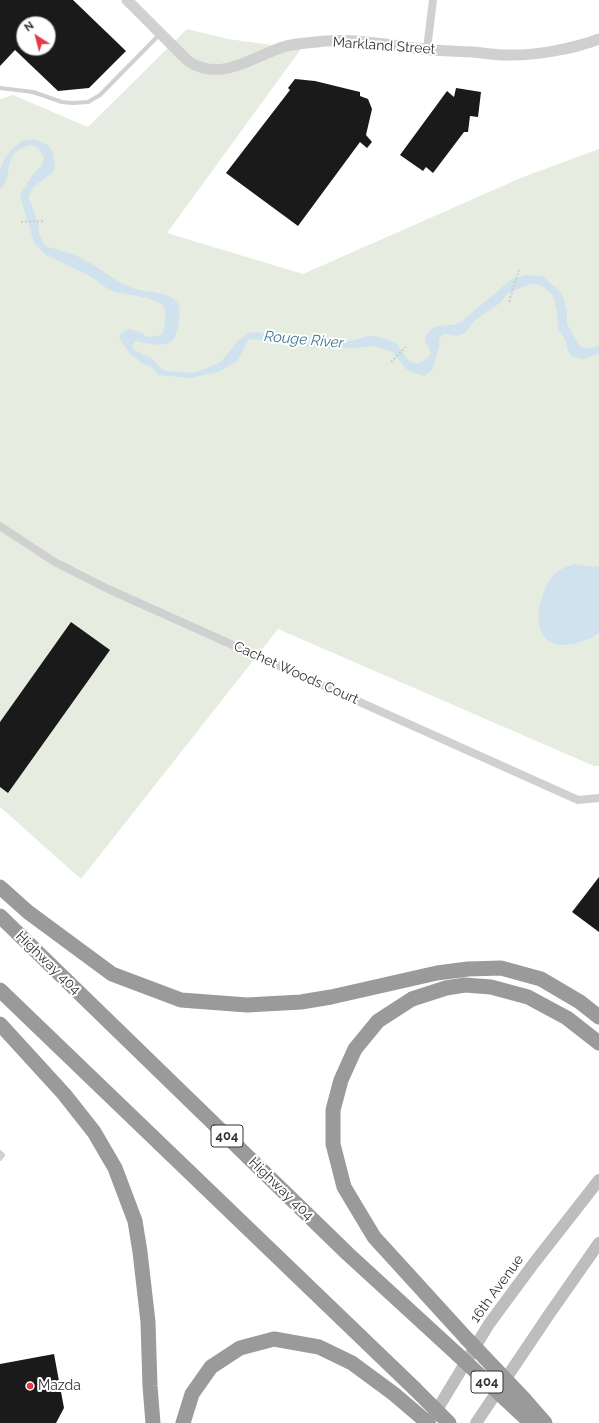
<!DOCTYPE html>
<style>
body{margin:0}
#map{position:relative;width:599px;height:1423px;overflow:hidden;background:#fff;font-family:Raleway,sans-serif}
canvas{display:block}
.north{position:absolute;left:16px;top:16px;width:40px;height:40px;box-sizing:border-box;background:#fff;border:1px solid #adadad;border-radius:50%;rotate:324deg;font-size:11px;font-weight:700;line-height:16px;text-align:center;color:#333}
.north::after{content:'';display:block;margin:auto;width:14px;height:18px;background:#e63946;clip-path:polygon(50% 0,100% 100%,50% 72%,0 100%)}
</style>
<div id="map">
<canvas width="599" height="1423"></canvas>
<div class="north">N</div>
</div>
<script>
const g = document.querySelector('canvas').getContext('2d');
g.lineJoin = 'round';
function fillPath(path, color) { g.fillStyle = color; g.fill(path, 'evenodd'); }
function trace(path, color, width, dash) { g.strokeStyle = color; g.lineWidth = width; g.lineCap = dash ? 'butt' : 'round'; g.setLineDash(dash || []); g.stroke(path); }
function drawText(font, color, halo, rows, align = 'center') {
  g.font = font + ' Raleway,sans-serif'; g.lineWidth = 4; g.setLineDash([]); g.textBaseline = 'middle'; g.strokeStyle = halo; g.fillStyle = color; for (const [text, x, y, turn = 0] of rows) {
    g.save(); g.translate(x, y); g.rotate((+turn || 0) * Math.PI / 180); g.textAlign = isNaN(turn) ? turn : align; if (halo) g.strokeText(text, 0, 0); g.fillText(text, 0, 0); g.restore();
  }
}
fillPath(new Path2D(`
 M 187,29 L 228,39 L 301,49 L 167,233 L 303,274 L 523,177 L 599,149 L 599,766 L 594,766 L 278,629 L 81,879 L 0,807 L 0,99 L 13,95 L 88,127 Z`), '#e6ecdf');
fillPath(new Path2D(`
 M 35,139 L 48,145 L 53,152 L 55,166 L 52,173 L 33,187 L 28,198 L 31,203 L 39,226 L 38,232 L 45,246 C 58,250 73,253 85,260 C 102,269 117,284 136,289 C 148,293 171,291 178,304 C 182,311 178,329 175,337 C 168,350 147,343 135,341 L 132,345 L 134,350 L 151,358 L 162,369 L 167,371 L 195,373 L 221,362 L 238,341 L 249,333 L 258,332 L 271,336 L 319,342 L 347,342 L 368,336 L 381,337 L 396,343 L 409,361 L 418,364 L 428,358 L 431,353 L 425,341 L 426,335 L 432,329 L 438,326 L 453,325 L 461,322 L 512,279 L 525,275 L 542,276 L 558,289 L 563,297 L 567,314 L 567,324 L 580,347 L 592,348 L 599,345 L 599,354 L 583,359 L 573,357 L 568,351 L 566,341 L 558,328 L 557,311 L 553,295 L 543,287 L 538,284 L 530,284 L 508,293 L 500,303 L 474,321 L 465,333 L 457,336 L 445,334 L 442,335 L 439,339 L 439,346 L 433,369 L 424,376 L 411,372 L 405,368 L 393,352 L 374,346 L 353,348 L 317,348 L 254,339 L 248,340 L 238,360 L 221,371 L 191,378 L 158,375 L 150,366 L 145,365 L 129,353 L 119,338 L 121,333 L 128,329 L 140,332 L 147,337 L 158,336 L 163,333 L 166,313 L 162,304 L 148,298 L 111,291 L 90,276 L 46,255 L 34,243 L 20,195 L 34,173 L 42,165 L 44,157 C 40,150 36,143 27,146 C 0,154 15,178 0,189 L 0,169 L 4,160 L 12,149 L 24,140 Z
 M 574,564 L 593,567 L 599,565 L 599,633 C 592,638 580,643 570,644 C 567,644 562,646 558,645 C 526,636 540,587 557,572 C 562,568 569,566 574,564 Z`), '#cfe2ee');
fillPath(new Path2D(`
 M 0,0 L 73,0 L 126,51 L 89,88 L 58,91 L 15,50 L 0,66 ZM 24,24 L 48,24 L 48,48 L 24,48 Z
 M 295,79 L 315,81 L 360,92 L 360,96 L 368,99 L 372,109 L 366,135 L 372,142 L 367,148 L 360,142 L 298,226 L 226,173 L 290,90 L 288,88 Z
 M 456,88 L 481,92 L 478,117 L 470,116 L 468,132 L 464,132 L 433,173 L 426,167 L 423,171 L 400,155 L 447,91 L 454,97 Z
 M 71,622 L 110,650 L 8,793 L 0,787 L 0,722 Z
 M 599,877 L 599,932 L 572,912 Z
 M 54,1354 L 64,1408 L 56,1423 L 0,1423 L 0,1364 Z`), '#1a1a1a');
trace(new Path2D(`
 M 21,222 L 45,221
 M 509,302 L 519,270
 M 391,362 L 406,347`), '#cdcdcd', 2, [2, 2]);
trace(new Path2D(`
 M 0,88 L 33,92 L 62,102 L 73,103 L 88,102 L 100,95 L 160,34
 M 0,1152 L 3,1155 L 0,1159`), '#d0d0d0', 4);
trace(new Path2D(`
 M 427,49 L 433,0
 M 0,526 L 53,561 L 108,589 L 578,800 L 599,798`), '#d0d0d0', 8);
trace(new Path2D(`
 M 127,0 L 188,61 C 221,83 252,57 283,47 C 296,43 311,43 325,41 C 357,39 390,45 422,49 C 439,51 456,51 473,52 C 484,53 495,55 507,55 C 534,56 573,49 599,39`), '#d0d0d0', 11);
trace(new Path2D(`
 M 432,1418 L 489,1324 L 534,1263 L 599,1180
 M 476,1423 L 550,1313 L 599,1243`), '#bdbdbd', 12);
trace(new Path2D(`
 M 0,887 L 28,912 L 112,974 L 181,1000 L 247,1005 L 301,1002 L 331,997 L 437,973 L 468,969 L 501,968 L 541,979 L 580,1002 L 599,1017
 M 0,916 L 348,1254 L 457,1354
 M 0,990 L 415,1389
 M 0,1024 L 64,1094 L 94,1132 L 115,1168 L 135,1221 L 140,1252 L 148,1322 L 150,1386 L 153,1423
 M 467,1339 L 374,1237 L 344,1187 L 333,1144 L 333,1110 L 341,1080 L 355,1049 L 378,1021 L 412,999 L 446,988 L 465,985 L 491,987 L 528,997 L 567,1018 L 599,1043
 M 524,1399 L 545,1423
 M 517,1410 L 531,1423
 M 183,1423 L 192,1394 L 211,1367 L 240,1348 L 274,1339 L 319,1347 L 352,1363 L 394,1394 L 428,1423`), '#9a9a9a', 15);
trace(new Path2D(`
 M 467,1339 L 524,1399
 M 457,1354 L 517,1410
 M 415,1389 L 449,1423`), '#9a9a9a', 15);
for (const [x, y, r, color] of [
 [30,1386,4,"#e63946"]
]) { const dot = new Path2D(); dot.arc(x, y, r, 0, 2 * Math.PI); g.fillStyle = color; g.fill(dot); trace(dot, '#fff', 1.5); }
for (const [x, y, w] of [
 [227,1136,32],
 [487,1382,32]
]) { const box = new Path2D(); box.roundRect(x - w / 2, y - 11, w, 22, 3); g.fillStyle = '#fff'; g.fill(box); trace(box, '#333', 1); }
drawText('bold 13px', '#333', null, [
 ["404",227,1136],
 ["404",487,1382]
]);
drawText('14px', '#333', '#fff', [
 ["Markland Street",384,46,4],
 ["Cachet Woods Court",296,673,24],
 ["Highway 404",48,963,44],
 ["Highway 404",281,1189,44],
 ["16th Avenue",497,1289,-54]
]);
drawText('14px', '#333', '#fff', [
 ["Mazda",38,1386]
], 'left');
drawText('italic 15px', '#3f7597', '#fff', [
 ["Rouge River",304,340,5]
]);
</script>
